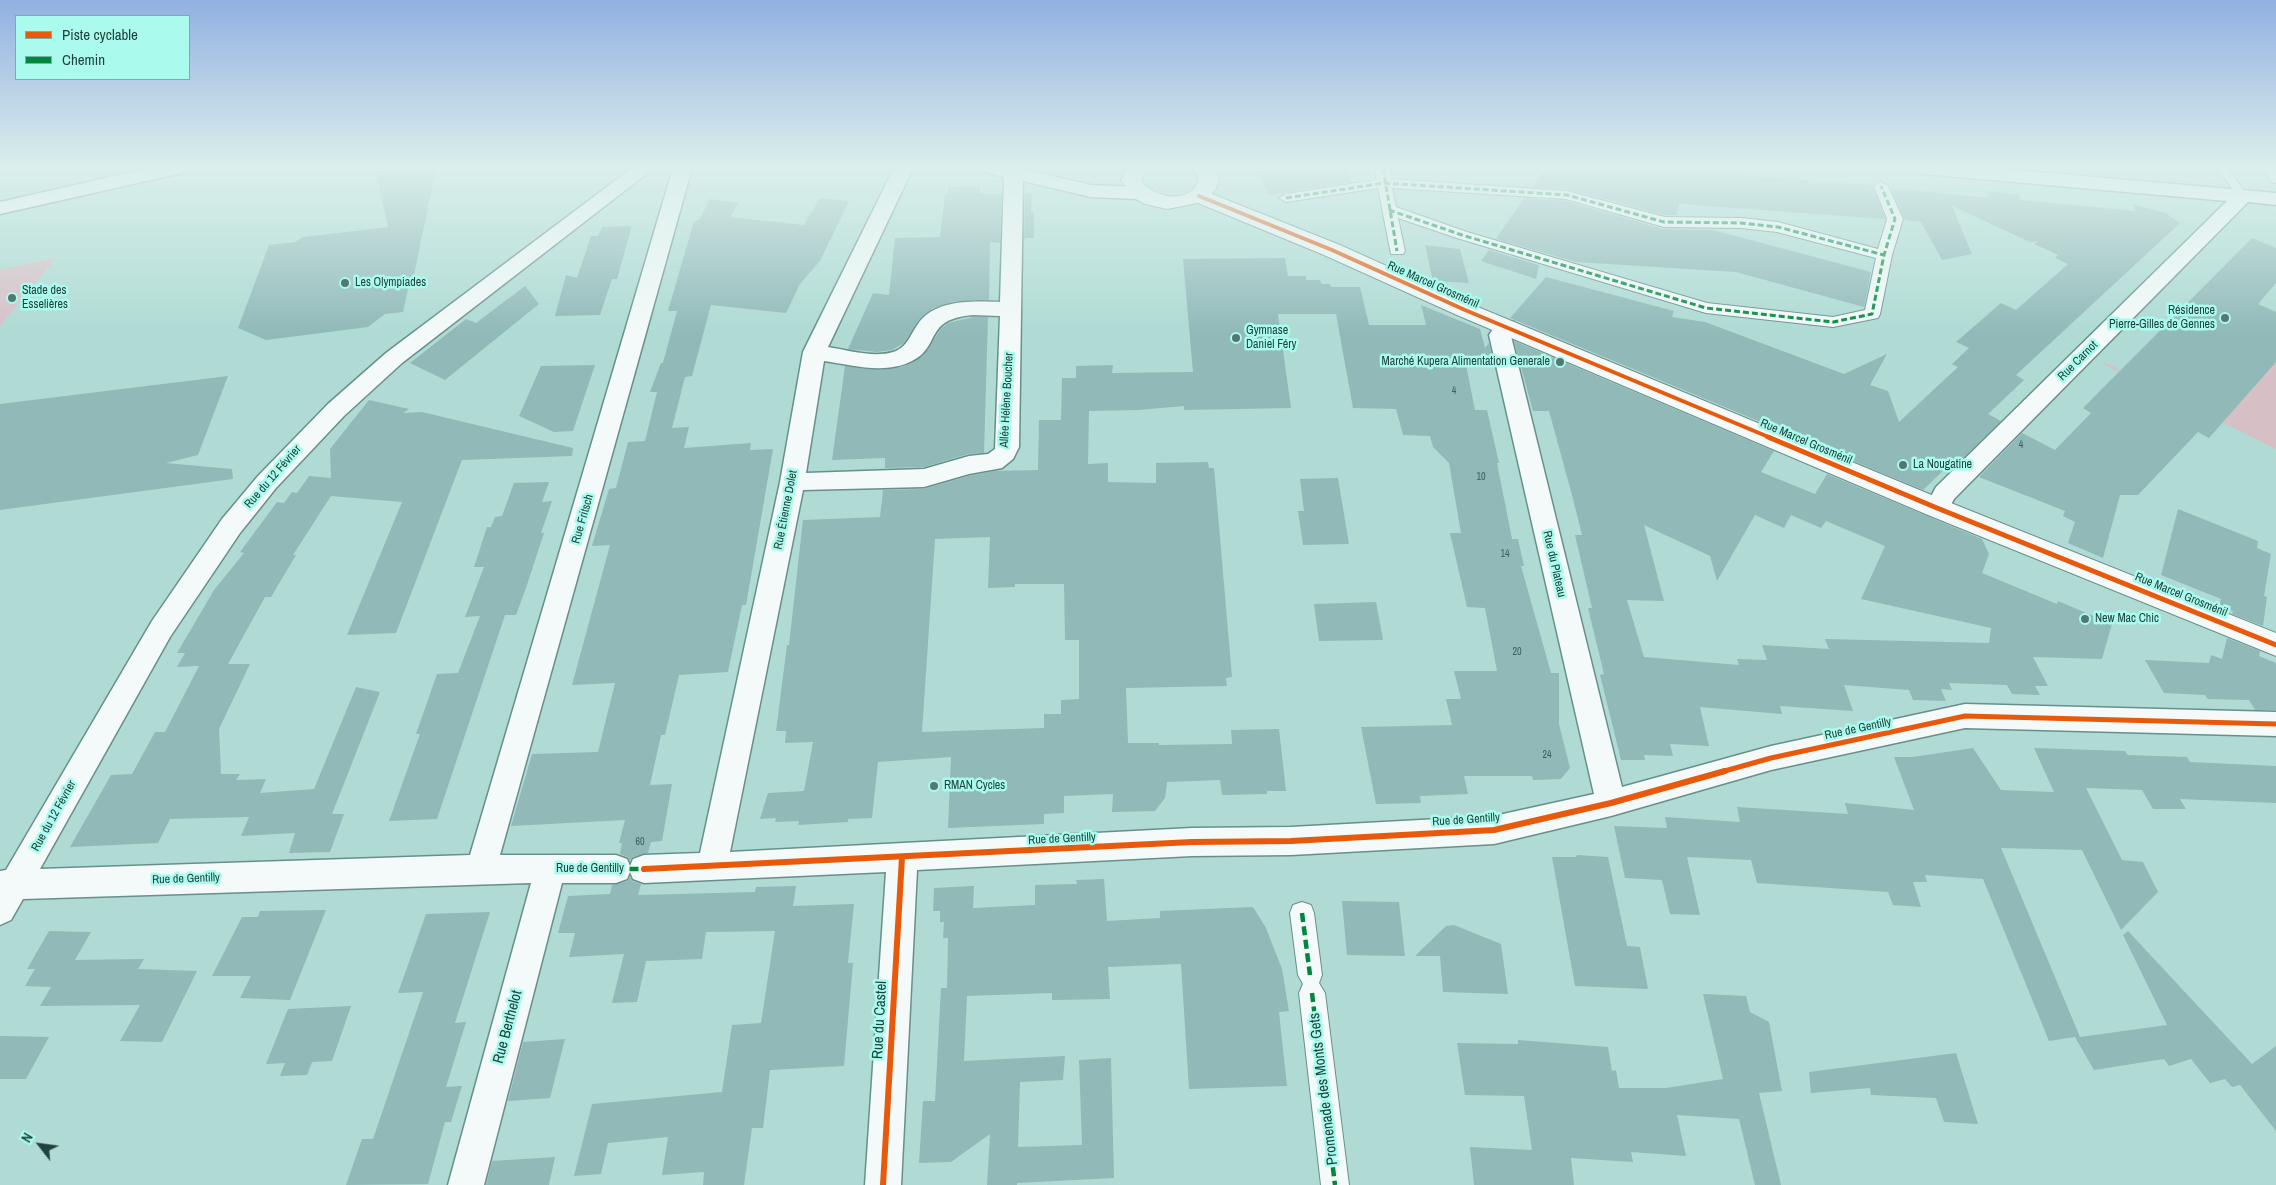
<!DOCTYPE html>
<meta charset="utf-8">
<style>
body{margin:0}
#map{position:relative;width:2276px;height:1185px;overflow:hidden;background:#afdbd4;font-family:"Archivo Narrow",sans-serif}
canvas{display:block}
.legend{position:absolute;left:15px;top:15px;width:175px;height:65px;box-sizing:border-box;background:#aafbee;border:1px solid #73b1a8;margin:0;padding:6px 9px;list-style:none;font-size:15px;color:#21433e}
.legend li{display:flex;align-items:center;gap:10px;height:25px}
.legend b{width:25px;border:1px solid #73b1a8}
.north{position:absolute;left:15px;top:1120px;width:50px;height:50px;-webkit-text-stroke:4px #aafbee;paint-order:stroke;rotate:300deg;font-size:14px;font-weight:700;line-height:20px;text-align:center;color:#21433e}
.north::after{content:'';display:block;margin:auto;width:18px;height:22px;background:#21433e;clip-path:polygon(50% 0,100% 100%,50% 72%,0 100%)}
</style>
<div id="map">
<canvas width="2276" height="1185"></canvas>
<ul class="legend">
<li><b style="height:6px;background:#e8590c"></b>Piste cyclable</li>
<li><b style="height:6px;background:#00873e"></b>Chemin</li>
</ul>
<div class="north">N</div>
</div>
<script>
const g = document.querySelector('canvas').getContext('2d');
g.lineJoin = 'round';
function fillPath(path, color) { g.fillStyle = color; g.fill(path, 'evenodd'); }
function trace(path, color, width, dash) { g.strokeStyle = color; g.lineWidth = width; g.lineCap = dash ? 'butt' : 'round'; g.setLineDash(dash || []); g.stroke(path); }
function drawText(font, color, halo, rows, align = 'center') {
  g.font = font + ' "Archivo Narrow",sans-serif'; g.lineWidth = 5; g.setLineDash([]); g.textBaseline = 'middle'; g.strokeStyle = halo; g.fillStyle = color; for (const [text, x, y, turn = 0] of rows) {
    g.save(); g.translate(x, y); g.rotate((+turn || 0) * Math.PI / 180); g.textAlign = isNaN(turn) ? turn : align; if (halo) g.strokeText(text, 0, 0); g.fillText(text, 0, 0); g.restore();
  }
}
fillPath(new Path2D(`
 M 2082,168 L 2211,168 L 2213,172 L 2210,178 L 2205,179 Z
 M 57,257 L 0,326 L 0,270 Z
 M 2276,349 L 2276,449 L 2103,364 L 2105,362 L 2149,385 L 2237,406 L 2256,385 Z`), '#d7bfc6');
fillPath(new Path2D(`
 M 375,168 L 436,168 L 412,285 L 409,285 L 403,312 L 385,314 L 368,327 L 266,340 L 238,328 L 269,245 L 295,242 L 303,237 L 388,227 Z
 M 1255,168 L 1350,168 L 1351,182 L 1269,195 Z
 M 1545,168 L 1698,168 L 1745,171 L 1746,176 L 1873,185 L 1885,219 L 1679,204 L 1677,215 L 1665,215 L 1567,189 L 1532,187 Z
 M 980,186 L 980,193 L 1002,194 L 1000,243 L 990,242 L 989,300 L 955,301 L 933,308 L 917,323 L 904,343 L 892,350 L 877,352 L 848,349 L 873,293 L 889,295 L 895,238 L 940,237 L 945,194 L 948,194 L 948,187 Z
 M 1891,188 L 1989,198 L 1986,191 L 2019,194 L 2021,200 L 2136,211 L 2132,204 L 2166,213 L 2180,223 L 2016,375 L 2024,380 L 1988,414 L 2001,421 L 1954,467 L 1949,465 L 1923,490 L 1839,455 L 1841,451 L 1813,438 L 1788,428 L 1785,432 L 1510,318 L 1546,277 L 1674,311 L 1672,317 L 1705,322 L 1844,374 L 1887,354 L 1870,385 L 1888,391 L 1899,422 L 1958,367 L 1952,364 L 1969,348 L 1956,342 L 2001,303 L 2016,310 L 2068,264 L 2055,258 L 2058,255 L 2034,244 L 2038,241 L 2030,242 L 1952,206 L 1972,254 L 1942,260 L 1921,222 L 1905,220 Z
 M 1032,193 L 1031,211 L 1034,211 L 1034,238 L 1025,238 L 1024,243 L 1025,194 Z
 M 820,198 L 849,201 L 820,261 L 800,284 L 786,313 L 711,305 L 692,376 L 685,377 L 672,428 L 689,427 L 684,448 L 751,443 L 750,450 L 773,449 L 746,605 L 742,605 L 728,672 L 679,675 L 665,735 L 661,735 L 650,785 L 672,784 L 662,841 L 651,842 L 648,853 L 632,857 L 630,861 L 628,857 L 620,854 L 622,843 L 619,843 L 625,820 L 511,826 L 532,754 L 598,752 L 615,683 L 572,685 L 610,545 L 592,546 L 609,489 L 616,488 L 628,442 L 645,441 L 657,392 L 650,392 L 661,363 L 663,363 L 677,311 L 668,311 L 694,221 L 699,220 L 710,199 L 739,203 L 730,217 L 804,225 Z
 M 1524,198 L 1566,201 L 1663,229 L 1713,230 L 1871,272 L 1864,307 L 1736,272 L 1576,262 L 1496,239 Z
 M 632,226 L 617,279 L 612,279 L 600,315 L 555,316 L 566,275 L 577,278 L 591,236 L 598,236 L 602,227 Z
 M 2252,238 L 2276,248 L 2276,283 L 2258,304 L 2276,312 L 2276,362 L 2209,438 L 2198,432 L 2138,495 L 2120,495 L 2103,558 L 2068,543 L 2075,522 L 2063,516 L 2065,511 L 1979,477 L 2022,433 L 2055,450 L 2091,413 L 2083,408 Z
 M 1425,245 L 1460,249 L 1469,283 L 1433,281 Z
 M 1489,250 L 1539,265 L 1536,279 L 1481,261 Z
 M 1285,258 L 1288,276 L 1306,276 L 1306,280 L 1320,280 L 1322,284 L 1330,284 L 1331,287 L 1360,287 L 1369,325 L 1426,325 L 1421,305 L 1480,329 L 1485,348 L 1489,343 L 1493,361 L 1465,360 L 1475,410 L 1487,410 L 1499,463 L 1497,463 L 1512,539 L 1518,539 L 1524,566 L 1521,566 L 1551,673 L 1559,673 L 1559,724 L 1570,768 L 1561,779 L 1533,780 L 1532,776 L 1464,776 L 1468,794 L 1420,796 L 1421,803 L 1376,804 L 1361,727 L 1452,725 L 1446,699 L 1461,699 L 1454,671 L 1497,671 L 1485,608 L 1467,607 L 1450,533 L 1461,533 L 1449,463 L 1433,447 L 1430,436 L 1403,435 L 1396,409 L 1353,408 L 1336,314 L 1278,314 L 1291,408 L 1184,410 L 1184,406 L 1138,410 L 1089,411 L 1088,464 L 1108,463 L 1108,482 L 1156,483 L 1156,463 L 1208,462 L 1209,468 L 1214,468 L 1232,677 L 1226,678 L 1227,686 L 1126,688 L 1128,743 L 1159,743 L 1159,745 L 1232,744 L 1231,730 L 1279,729 L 1286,791 L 1267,791 L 1267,794 L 1222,795 L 1220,780 L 1167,782 L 1165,798 L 1155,811 L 1112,812 L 1113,794 L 1064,796 L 1064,813 L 1044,814 L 1044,824 L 948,828 L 951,757 L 878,762 L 872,818 L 848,819 L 848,822 L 798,825 L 799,821 L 775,822 L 776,818 L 760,819 L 768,793 L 804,791 L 813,742 L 785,743 L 786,731 L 776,731 L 787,645 L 789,645 L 803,520 L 880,517 L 883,490 L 924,489 L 969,476 L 994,471 L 1038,470 L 1039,420 L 1061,420 L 1062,378 L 1076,378 L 1076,366 L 1113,365 L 1112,373 L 1193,372 L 1183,259 ZM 990,537 L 988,588 L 1015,587 L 1015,584 L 1064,584 L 1065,640 L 1079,640 L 1079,699 L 1061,700 L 1061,714 L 1044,714 L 1044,728 L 922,732 L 935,539 Z
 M 525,286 L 539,304 L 445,380 L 410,363 L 466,319 L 476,323 Z
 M 973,317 L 988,317 L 984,453 L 968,454 L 924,467 L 885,468 L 885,458 L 832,460 L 845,366 L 880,370 L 902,367 L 923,356 L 941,329 L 948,323 Z
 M 1514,341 L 1774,451 L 1761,472 L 1815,494 L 1827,474 L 1982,539 L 1989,554 L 1982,573 L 2057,604 L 2058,601 L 2112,624 L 2102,659 L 2033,657 L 2048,686 L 2035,686 L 2040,695 L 2012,694 L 2007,685 L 1949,683 L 1952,690 L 1941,689 L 1946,701 L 1913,700 L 1909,690 L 1844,685 L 1853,711 L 1780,706 L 1782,714 L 1700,707 L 1709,746 L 1670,744 L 1673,756 L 1644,755 L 1645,760 L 1621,760 L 1600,675 L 1604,674 L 1588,608 L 1592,608 L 1575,535 L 1582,535 L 1572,495 L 1549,411 L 1533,411 ZM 1755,515 L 1784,528 L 1791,515 L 1821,528 L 1826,521 L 1885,546 L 1861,599 L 1991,628 L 1989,643 L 1825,639 L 1829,649 L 1762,645 L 1767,660 L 1737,659 L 1739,665 L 1644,657 L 1627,600 L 1664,601 L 1644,525 L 1710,556 L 1717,581 Z
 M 595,365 L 573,431 L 554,432 L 519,416 L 541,366 Z
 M 228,376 L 198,455 L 166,463 L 232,469 L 233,479 L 0,510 L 0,404 Z
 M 369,400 L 409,409 L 403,413 L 422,412 L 573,448 L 572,456 L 462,460 L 396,633 L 347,635 L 402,502 L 331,496 L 293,555 L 296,555 L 271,597 L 265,597 L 228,664 L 250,664 L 219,729 L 221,774 L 240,774 L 236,780 L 266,779 L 260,793 L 314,789 L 356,687 L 380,692 L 332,814 L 344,814 L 330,852 L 289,853 L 295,833 L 241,836 L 249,817 L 170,819 L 158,843 L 70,847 L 111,775 L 132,774 L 155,732 L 165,732 L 199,666 L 177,667 L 185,653 L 177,653 L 214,590 L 244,553 L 240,552 L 277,502 L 284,503 L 292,492 L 297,493 L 309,476 L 331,478 L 330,449 Z
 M 1338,478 L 1349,544 L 1303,545 L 1298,511 L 1304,511 L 1300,479 Z
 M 549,482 L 542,502 L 552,501 L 541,533 L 544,533 L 526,588 L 516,615 L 505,615 L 437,819 L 389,821 L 420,734 L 416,734 L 437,674 L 458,673 L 480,616 L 465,617 L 484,567 L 474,567 L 487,527 L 491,527 L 495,517 L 502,516 L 514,483 Z
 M 2178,509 L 2258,541 L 2257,548 L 2271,554 L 2264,596 L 2267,597 L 2263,626 L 2232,614 L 2233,611 L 2219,605 L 2221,599 L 2161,575 Z
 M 1376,602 L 1383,640 L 1319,641 L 1314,604 Z
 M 2227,638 L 2260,651 L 2259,656 L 2276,663 L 2276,710 L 2255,710 L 2249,700 L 2208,699 L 2205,695 L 2164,693 L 2145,660 L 2209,663 L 2211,655 L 2222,659 Z
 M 1973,748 L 2001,790 L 2054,792 L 2034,748 L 2125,751 L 2128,755 L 2187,757 L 2190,762 L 2276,766 L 2276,803 L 2180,799 L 2186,809 L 2153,809 L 2142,790 L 2086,788 L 2122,860 L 2143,862 L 2158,892 L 2121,930 L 2082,850 L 2001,848 L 2080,1037 L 2167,1025 L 2123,935 L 2128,931 L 2252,1064 L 2276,1046 L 2276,1131 L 2240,1085 L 2232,1087 L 2225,1079 L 2210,1083 L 2191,1059 L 2169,1066 L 2164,1059 L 2094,1070 L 2075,1037 L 2049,1041 L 1983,879 L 1925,875 L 1927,882 L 1913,882 L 1921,907 L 1893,905 L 1888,892 L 1757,883 L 1751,860 L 1687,857 L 1700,915 L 1670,914 L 1662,880 L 1625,878 L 1614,826 L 1667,828 L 1665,817 L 1740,822 L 1737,807 L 1848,814 L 1845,803 L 1914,810 L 1894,757 L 1913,757 Z
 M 1577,855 L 1608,857 L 1627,946 L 1640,947 L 1648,989 L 1575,986 L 1552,857 L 1576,857 Z
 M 630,877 L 632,881 L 641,884 L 638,895 L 755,892 L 756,887 L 796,886 L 793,906 L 854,904 L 848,963 L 853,963 L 844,1066 L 770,1070 L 763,1128 L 752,1128 L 744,1185 L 703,1185 L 704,1172 L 662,1175 L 668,1137 L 608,1143 L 601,1174 L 574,1176 L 592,1104 L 722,1092 L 732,1025 L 761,1023 L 775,931 L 706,932 L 702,959 L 646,961 L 637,1002 L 612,1003 L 624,954 L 569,957 L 575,933 L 558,933 L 568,896 L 610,894 L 612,885 L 628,881 Z
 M 1104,879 L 1107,921 L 1160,918 L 1160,911 L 1253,907 L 1266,928 L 1282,969 L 1289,1011 L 1279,1012 L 1287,1086 L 1189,1089 L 1181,964 L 1108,967 L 1110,999 L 1052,1000 L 1052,993 L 967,996 L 964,1061 L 1065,1056 L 1063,1080 L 1020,1082 L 1018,1147 L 1082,1145 L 1079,1060 L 1111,1058 L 1114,1178 L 1017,1183 L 1017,1185 L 987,1185 L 990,1134 L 951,1162 L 919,1163 L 923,1101 L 935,1101 L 941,988 L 947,988 L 948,938 L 943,938 L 944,922 L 940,922 L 940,911 L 933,911 L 934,888 L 974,886 L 973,908 L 1035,905 L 1035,885 L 1077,884 L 1076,880 Z
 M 1342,901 L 1399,902 L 1405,956 L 1347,955 Z
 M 326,910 L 290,1000 L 240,998 L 251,976 L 212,976 L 242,917 L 258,917 L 260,911 Z
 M 490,912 L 455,1023 L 466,1022 L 446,1087 L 462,1086 L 451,1122 L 445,1122 L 428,1184 L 346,1185 L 362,1139 L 373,1139 L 423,992 L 398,993 L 426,914 Z
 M 1454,925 L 1501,944 L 1508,994 L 1443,992 L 1440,956 L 1415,956 L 1446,926 Z
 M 49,931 L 91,932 L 75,960 L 144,959 L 138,969 L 197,971 L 162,1042 L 120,1041 L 140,1005 L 40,1006 L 51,987 L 25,986 L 35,969 L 27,969 Z
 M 1703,994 L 1746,996 L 1750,1012 L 1769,1022 L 1782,1091 L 1759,1093 L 1781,1185 L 1755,1185 L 1739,1119 L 1677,1115 L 1686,1156 L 1631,1152 L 1633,1162 L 1571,1158 L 1574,1185 L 1474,1185 L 1470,1147 L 1532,1150 L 1524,1096 L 1465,1095 L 1457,1043 L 1518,1044 L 1518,1040 L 1608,1047 L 1612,1071 L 1616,1070 L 1619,1088 L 1666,1088 L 1723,1079 Z
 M 351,1006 L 332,1061 L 312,1062 L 307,1075 L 280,1076 L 285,1063 L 266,1064 L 288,1009 Z
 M 0,1036 L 49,1037 L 26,1079 L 0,1079 Z
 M 565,1039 L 550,1098 L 508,1101 L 523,1042 Z
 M 1956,1053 L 1978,1124 L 1944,1122 L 1936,1098 L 1871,1095 L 1870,1088 L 1811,1093 L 1809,1072 Z
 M 555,1157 L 549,1185 L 486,1185 L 492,1161 Z`), '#90b9b8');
const service = new Path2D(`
 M 2217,168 L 2227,168 L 2248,196 L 2247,198 L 2239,198 Z
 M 2262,168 L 2272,168 L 2276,173 L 2276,183 L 2272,182 Z`);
const pedestrian = new Path2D(`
 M 1376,168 L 1390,168 L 1391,179 L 1567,191 L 1665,217 L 1741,218 L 1778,222 L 1878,249 L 1887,219 L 1874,186 L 1881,182 L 1888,186 L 1903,219 L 1892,255 L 1880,314 L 1878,318 L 1833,327 L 1706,313 L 1457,238 L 1398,218 L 1405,251 L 1403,254 L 1391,254 L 1378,188 L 1286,202 L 1279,198 L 1286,194 L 1376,180 ZM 1392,188 L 1566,199 L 1664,227 L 1741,228 L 1777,232 L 1876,258 L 1865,310 L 1833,317 L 1707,303 L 1467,232 L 1396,207 Z
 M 1302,902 L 1311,905 L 1314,913 L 1322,975 L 1319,983 L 1325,993 L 1349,1185 L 1321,1185 L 1299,993 L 1303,984 L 1298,975 L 1290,913 L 1293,905 Z`);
const minor = new Path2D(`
 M 150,168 L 186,168 L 184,172 L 177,174 L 0,214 L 0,202 Z
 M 632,168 L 654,168 L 402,363 L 344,416 L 276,488 L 240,533 L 170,637 L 40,869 L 470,855 L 673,168 L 692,168 L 500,855 L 616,855 L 627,859 L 630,866 L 633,859 L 644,855 L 700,853 L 780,482 L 803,352 L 894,168 L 913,168 L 828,347 C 847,350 874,358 893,352 C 907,348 910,335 918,324 C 935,299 973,301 1000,302 L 1004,177 L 985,172 L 983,168 L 1018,168 L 1091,185 L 1139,187 L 1146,189 L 1149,193 L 1146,197 L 1139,199 L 1091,197 L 1023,181 L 1019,447 L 1013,459 L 1002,468 L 969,474 L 924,487 L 803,490 L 730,852 L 1192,828 L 1291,827 L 1494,816 L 1594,794 L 1489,335 C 1496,324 1500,319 1514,322 L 1517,327 L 1511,336 L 1512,340 L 1622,787 L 1771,746 L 1965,704 L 2276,712 L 2276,736 L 1965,728 L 1771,770 L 1611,816 L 1494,844 L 1291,855 L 1192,856 L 917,870 L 901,1185 L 865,1185 L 886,872 L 644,883 L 633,879 L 630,872 L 627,879 L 616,883 L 562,883 L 484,1185 L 448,1185 L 531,883 L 23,899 L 11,920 L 0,925 L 0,871 L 6,870 L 152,621 L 222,519 L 258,476 L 328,404 L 386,353 ZM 973,315 L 1000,316 L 995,449 L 988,454 L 969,456 L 924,469 L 806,473 L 824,361 C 852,365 885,375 912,361 C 942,346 923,319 973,315 Z
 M 1915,168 L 1992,168 L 2276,193 L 2276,205 L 2248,202 L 1954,499 L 1946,514 L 1937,517 L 1928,514 L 1925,508 L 1936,487 L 2227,201 L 1924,174 L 1917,172 Z`);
const tertiary = new Path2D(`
 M 1128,168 L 1148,168 L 1141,180 C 1153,199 1191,205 1199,179 L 1193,168 L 1213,168 L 1219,179 L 1216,188 L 1212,194 L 1340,245 L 1473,305 L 1946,501 L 2276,633 L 2276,656 L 1928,515 L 1457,315 L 1324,255 L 1198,203 L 1167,209 L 1145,204 L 1132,197 L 1121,180 Z`);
trace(service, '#698f8a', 2);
trace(pedestrian, '#698f8a', 2);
trace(minor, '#698f8a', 3);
trace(tertiary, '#698f8a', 2);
fillPath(service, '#f3faf9');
fillPath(pedestrian, '#f3faf9');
fillPath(minor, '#f3faf9');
fillPath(tertiary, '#f3faf9');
trace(new Path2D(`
 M 1383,168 L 1397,251
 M 1286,198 L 1384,183 L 1567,195 L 1664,222 L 1741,223 L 1778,227 L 1884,255
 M 1389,210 L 1462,235 L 1706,308 L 1833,322 L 1872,314 L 1884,255 L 1895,219 L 1881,186`), '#00873e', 3, [6, 3]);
trace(new Path2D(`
 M 616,869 L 644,869
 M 1302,913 L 1310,975
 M 1312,993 L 1335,1185`), '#00873e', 4.5, [9, 4.5]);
trace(new Path2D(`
 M 1199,196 L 1332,250 L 1465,310 L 1771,438`), '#e8590c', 4);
trace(new Path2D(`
 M 1768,437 L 1937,508 L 2276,645
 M 1721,772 L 1771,758 L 1965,716 L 2276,724`), '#e8590c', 5);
trace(new Path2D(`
 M 644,869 L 1192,842 L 1291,841 L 1494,830 L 1611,803 L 1725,771
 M 883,1185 L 902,857`), '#e8590c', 6);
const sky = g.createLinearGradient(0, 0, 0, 334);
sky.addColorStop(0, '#92b0e1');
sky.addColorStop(0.5, '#dbefec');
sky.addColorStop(1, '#dbefec00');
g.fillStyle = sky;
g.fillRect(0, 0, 2276, 334);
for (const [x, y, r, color] of [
 [345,283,5,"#537872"],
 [12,298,5,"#537872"],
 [2225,318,5,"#537872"],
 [1236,338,5,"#537872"],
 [1560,362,5,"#537872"],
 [1903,465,5,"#537872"],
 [2085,619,5,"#537872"],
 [934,786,5,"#537872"]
]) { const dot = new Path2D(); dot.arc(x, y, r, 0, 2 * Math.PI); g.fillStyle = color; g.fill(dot); trace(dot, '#aafbee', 2); }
drawText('10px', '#3d605c', null, [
 ["4",1454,391],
 ["4",2021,445],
 ["10",1481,477],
 ["14",1505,554],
 ["20",1517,652],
 ["24",1547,755],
 ["60",640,842]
]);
drawText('12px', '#21433e', '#aafbee', [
 ["Les Olympiades",355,283],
 ["Stade des",22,291],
 ["Esselières",22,305],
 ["Résidence",2215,311,"right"],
 ["Pierre-Gilles de Gennes",2215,325,"right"],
 ["Gymnase",1246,331],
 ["Daniel Féry",1246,345],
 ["Marché Kupera Alimentation Generale",1550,362,"right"],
 ["La Nougatine",1913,465],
 ["New Mac Chic",2095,619],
 ["RMAN Cycles",944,786]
], 'left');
drawText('12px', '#21433e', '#aafbee', [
 ["Rue Marcel Grosménil",1433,285,24],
 ["Rue Carnot",2078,361,-45],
 ["Allée Hélène Boucher",1007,400,-87],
 ["Rue Marcel Grosménil",1806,442,23],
 ["Rue du 12 Février",273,477,-49],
 ["Rue Étienne Dolet",786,510,-79],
 ["Rue Fritsch",583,519,-74],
 ["Rue du Plateau",1554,564,77],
 ["Rue Marcel Grosménil",2181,595,22],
 ["Rue de Gentilly",1858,729,-12],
 ["Rue du 12 Février",54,816,-61],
 ["Rue de Gentilly",1466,820,-4],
 ["Rue de Gentilly",1062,839,-3],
 ["Rue de Gentilly",590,869],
 ["Rue de Gentilly",186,879,-2]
]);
drawText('15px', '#21433e', '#aafbee', [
 ["Rue du Castel",880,1020,-87],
 ["Rue Berthelot",508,1027,-75],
 ["Promenade des Monts Gets",1324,1089,-97]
]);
</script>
